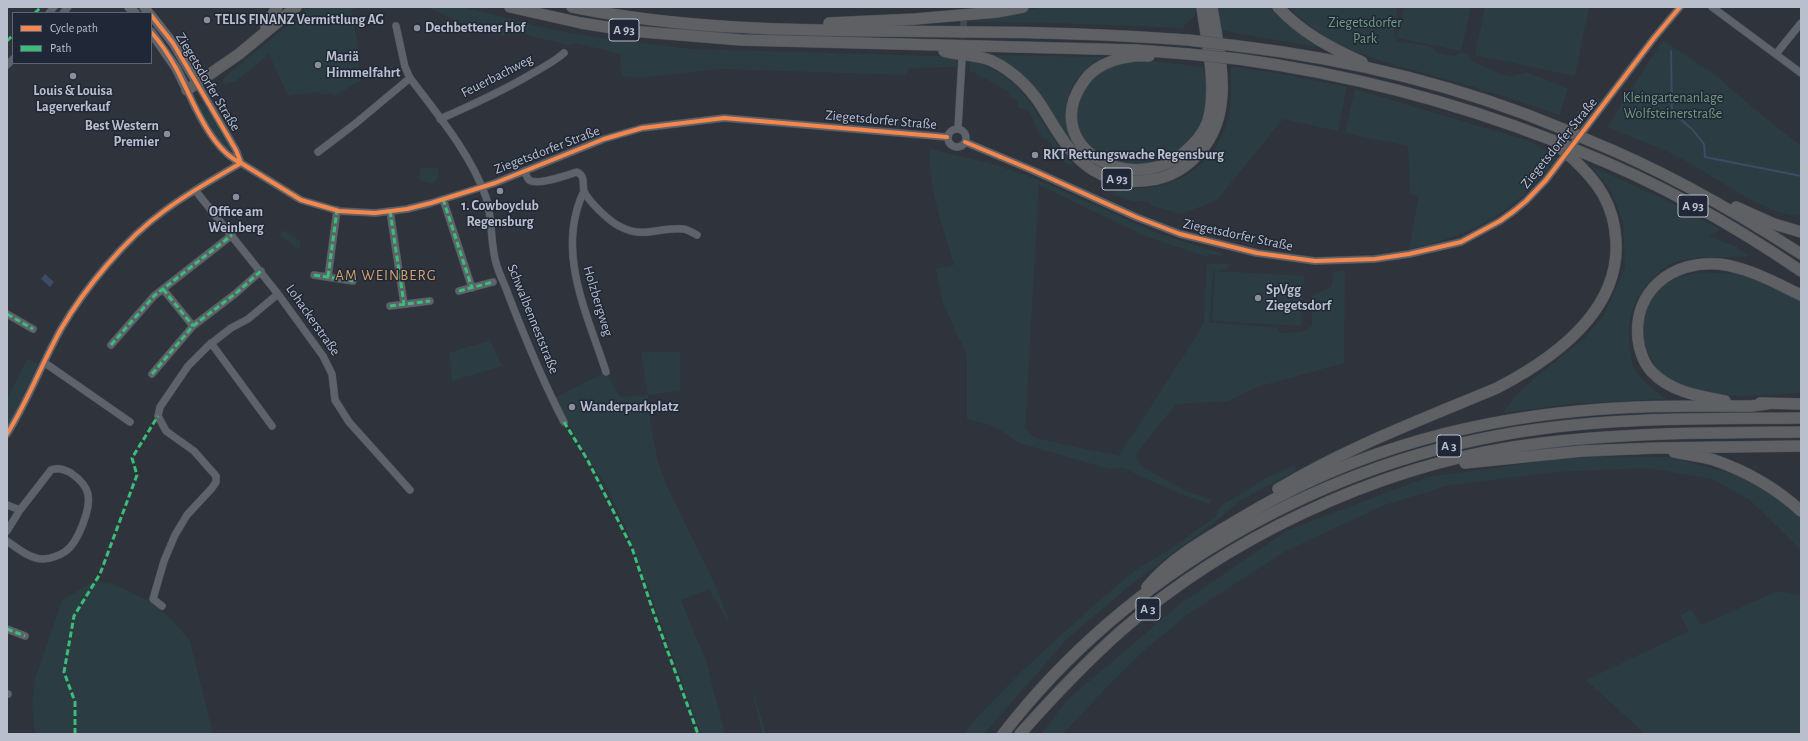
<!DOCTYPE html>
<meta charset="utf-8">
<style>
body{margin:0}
#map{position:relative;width:1808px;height:741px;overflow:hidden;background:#2e333c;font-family:"Alegreya Sans",sans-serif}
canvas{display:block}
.frame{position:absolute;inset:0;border:8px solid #b9bfcc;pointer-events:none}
.legend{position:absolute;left:12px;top:12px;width:140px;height:52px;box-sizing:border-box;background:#202837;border:1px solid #5d6473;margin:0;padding:5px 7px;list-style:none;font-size:12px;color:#b9bfcc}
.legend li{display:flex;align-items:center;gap:8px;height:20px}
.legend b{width:20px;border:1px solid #5d6473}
</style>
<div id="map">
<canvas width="1808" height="741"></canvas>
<div class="frame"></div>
<ul class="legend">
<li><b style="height:5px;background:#f5874c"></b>Cycle path</li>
<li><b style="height:5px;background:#3abd76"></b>Path</li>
</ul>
</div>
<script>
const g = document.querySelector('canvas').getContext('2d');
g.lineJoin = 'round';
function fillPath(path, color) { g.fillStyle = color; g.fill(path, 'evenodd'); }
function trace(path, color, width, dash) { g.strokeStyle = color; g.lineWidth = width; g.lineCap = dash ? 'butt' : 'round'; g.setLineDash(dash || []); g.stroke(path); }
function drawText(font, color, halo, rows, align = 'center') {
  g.font = font + ' "Alegreya Sans",sans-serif'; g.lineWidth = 3; g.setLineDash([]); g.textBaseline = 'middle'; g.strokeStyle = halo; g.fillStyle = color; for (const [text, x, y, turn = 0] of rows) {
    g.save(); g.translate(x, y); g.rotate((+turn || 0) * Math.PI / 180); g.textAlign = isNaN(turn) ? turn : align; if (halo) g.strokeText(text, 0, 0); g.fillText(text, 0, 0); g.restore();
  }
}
fillPath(new Path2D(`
 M 310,7 L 358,7 L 351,10 L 359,51 L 359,71 L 361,80 L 333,97 L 331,93 L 325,95 L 317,92 L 288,96 L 269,54 L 236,81 L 224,84 L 223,81 L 228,74 Z
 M 426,7 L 463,7 L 558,31 L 601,38 L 691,49 L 940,56 L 956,58 L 956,67 L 908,68 L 907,75 L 720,69 L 639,78 L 622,76 L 620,54 L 576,43 L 568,45 L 507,30 L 504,36 L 469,26 Z
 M 1044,7 L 1197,7 C 1198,17 1188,22 1182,28 L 1051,23 L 970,22 L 970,19 Z
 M 1216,7 L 1273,7 L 1323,48 L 1219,30 Z
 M 1289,7 L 1397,7 L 1394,34 L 1397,41 L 1430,46 L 1438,53 L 1453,56 L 1462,53 L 1467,54 L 1473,62 L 1509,77 L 1526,72 L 1568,89 L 1559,115 C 1521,102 1483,89 1445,79 C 1387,62 1332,53 1289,7 Z
 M 1404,7 L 1471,7 L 1461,51 L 1397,38 Z
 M 1485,7 L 1589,7 L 1575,76 L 1475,55 Z
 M 1663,40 L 1719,78 L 1758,112 L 1801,146 L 1801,216 C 1764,215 1718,178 1686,161 C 1661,147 1633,138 1607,127 Z
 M 992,55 L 1103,57 C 1096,62 1087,67 1081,74 C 1055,100 1066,143 1094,162 L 1094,165 C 1067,149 1050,106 1030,82 C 1020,70 1005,63 992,55 Z
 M 1144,60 L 1204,67 L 1207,87 L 1205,108 L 1200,125 L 1192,138 L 1173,155 L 1145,165 L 1131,165 L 1102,157 L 1090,148 L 1082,136 L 1076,122 L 1077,107 L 1091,78 L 1104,68 L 1122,62 Z
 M 970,61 C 1021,74 1030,105 1057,144 C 1061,150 1074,162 1075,168 L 1059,159 L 1051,143 L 1039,134 L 1030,112 L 1018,107 L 1017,100 L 1009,97 L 1008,91 L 969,70 Z
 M 1231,67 L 1277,73 L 1347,87 L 1338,131 L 1283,119 L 1217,200 L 1182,214 L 1152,206 L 1148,201 L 1132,201 L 1112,194 L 1117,187 C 1167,195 1215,170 1228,119 C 1232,102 1231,85 1231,67 Z
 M 1355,89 L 1529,141 L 1557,157 C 1519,210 1472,237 1409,249 L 1419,196 L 1410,194 L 1408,146 L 1345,133 Z
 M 203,103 L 234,155 L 221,145 L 197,106 Z
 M 930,149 L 993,164 L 1039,180 L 1159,234 L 1221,253 L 1221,256 L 1208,254 L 1208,257 L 1145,236 L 1039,185 L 1025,428 L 1035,438 L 1119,456 L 1198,333 L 1204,321 L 1207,264 L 1229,264 L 1228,269 L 1216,271 L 1304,276 L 1301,326 L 1212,321 L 1215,271 L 1213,270 L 1210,322 L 1278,328 L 1281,333 L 1301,332 L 1312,326 L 1312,296 L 1332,286 L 1333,272 L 1345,270 L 1344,363 L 1254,388 L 1228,401 L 1176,404 L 1135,455 L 1141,466 L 1186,491 L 1212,500 L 1209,504 L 1181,494 L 1123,468 L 1109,469 L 1019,443 L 994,426 L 967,419 L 967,356 L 943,303 L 936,269 L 954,265 C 943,226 928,190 930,149 Z
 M 1591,166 L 1666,200 L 1721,230 L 1709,236 L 1737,247 L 1749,256 C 1725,259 1701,254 1677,262 C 1668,264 1660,271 1654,277 C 1632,297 1625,325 1631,354 C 1631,358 1632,363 1633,366 C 1638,379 1655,390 1665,399 L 1569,404 L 1503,413 L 1515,396 L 1536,377 L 1586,337 L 1604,315 L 1625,268 L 1623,222 L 1611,191 Z
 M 420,168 L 438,168 C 439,176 439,179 432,184 L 419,180 Z
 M 282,230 L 300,241 L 301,246 L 298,249 L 280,235 Z
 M 1703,272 L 1731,274 L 1732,272 L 1772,286 L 1801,301 L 1801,393 C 1760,394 1712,403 1674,382 C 1636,361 1632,304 1671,281 C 1681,275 1692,273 1703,272 Z
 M 490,340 L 502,366 L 452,381 L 449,353 Z
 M 641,352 L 680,352 L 680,391 L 648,395 L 651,427 L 658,461 L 666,484 L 716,587 L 731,627 L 709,589 L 681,600 L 706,661 L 725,734 L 701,734 L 628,533 L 609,491 L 573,433 L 554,398 L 606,372 L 620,397 L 648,395 Z
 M 27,359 L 38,364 L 9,426 L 7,425 L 7,399 Z
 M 1581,456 L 1670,457 L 1737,475 L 1768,491 L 1801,518 L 1801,550 L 1750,500 L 1713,479 L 1647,468 L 1556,472 L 1450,485 L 1382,506 L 1284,552 L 1187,615 L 1146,649 L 1109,685 L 1063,734 L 1041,734 L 1068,699 L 1180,604 L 1288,530 L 1428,477 Z
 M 1295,465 L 1296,471 L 1241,500 L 1220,518 L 1128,587 L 1067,639 L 984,734 L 964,734 L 978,716 L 1024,669 L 1103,597 L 1136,570 L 1175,546 L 1216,516 L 1219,509 L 1222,505 L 1270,476 Z
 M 94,581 L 113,584 L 149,601 L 172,620 L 190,641 L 213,734 L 35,734 L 32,707 L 35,679 L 62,600 Z
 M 1778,591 L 1801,595 L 1801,734 L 1645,734 L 1586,680 L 1689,631 L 1680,616 L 1691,609 L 1701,625 Z
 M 751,685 L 766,734 L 762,734 Z`), '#2b3d42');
fillPath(new Path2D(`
 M 45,274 L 54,282 L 50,287 L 41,279 Z`), '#3d4b66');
trace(new Path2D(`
 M 1671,51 L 1672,117 L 1679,118 L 1693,130 L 1704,144 L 1705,157 L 1801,176`), '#3d4b66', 2);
trace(new Path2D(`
 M 963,49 L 964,7`), '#434852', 7, [7, 3.5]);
const minor = new Path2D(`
 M 1712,7 L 1801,73
 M 49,13 L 54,7
 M 63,13 L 68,7
 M 1776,54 L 1801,23
 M 7,65 L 13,59
 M 410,78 C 438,115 470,153 486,197 C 493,219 490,247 497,266 C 500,276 505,285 508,294 C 525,338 542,380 564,422
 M 197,83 L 236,150 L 241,163
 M 187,90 C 197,113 217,153 241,163 L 301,200 L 339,211 L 375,213 L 407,209 L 431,203 L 495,183 L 604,139 L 642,128 L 724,118 L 947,137
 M 440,119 C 472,105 503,91 533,73 C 544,67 555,61 564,53
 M 958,128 L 962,59
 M948 138a9 9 0 1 1 18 0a9 9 0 1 1-18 0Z
 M 965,142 L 1032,170 L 1136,217 L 1180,234 L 1257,253 L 1315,261 L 1375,259 L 1409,254 L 1461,242 L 1500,221 L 1514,211 L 1526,201 L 1546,180 L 1654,38 L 1680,7
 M 318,152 L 356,123 L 410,78 L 405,67 L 396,26
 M 524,171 C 526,174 527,178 529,180 C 537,186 567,175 577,172 C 586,177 582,182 584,191 C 588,201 609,221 619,226 C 644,240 660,226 683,229 C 687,229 693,233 697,235
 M 195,190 L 278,294 L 323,356 L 332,374 L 335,400 L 349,422 L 410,490
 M 584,191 C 555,251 587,313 606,372
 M 443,199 L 472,288
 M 390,211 L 404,304
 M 314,275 L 353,281
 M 328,277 L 337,210
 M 163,289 L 193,326
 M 459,291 L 493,282
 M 390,306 L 430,301
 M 7,314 L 33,329
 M 211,343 L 272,426
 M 111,345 L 154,296 L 232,235
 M 45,363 L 130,422
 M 152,374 L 193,326 L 235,294 L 261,271
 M 7,434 C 28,401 42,363 61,329 C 85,288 125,239 164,211 C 188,193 215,178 241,163
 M 7,505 L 20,510
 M 7,531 L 20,510 L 51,470 C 58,467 64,469 71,473 C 78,478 86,485 88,494 C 91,509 78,542 66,551 C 61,555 50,559 43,559 C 30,559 17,548 7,541
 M 162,606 L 153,599 L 164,561 L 175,535 L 187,515 L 212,488 L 216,482 L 216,476 L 194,451 L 166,431 L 158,416 L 160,407 L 188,366 L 208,346 L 231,328 L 248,319 L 278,294
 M 7,629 L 25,636
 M 7,694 L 8,694`);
const major = new Path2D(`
 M 129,7 L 135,13
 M 144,7 L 149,13
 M 151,15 L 173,43 L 197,83
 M 151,32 L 176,68 L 187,90`);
const highway = new Path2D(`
 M 510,7 L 581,23 L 631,31 L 741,40 L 1136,50 L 1188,54
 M 572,7 C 704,34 840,30 974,32 C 1045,32 1117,35 1188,40
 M 1278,7 C 1302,33 1331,48 1362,62
 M 829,23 L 915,19 L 997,12 L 1023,7
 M 266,27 L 277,7
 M 1238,46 C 1349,59 1460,86 1563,129
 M 944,51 C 960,56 977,54 992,61 C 1015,72 1034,92 1047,115 C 1060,136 1071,156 1093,170 C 1112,182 1136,183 1157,179 C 1174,175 1189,165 1200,152 C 1236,112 1219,55 1212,7
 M 1149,56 C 1127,54 1097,62 1084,81 C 1036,148 1136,201 1189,148 C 1199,139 1208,126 1210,112 C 1216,80 1206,39 1202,7
 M 1238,59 C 1348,74 1449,100 1552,140
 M 187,90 L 239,54 L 296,7
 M 1588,140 C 1663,170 1733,210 1801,254
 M 1579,151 C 1657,182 1732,224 1801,271
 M 1736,207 L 1774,224 L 1801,232
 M 1725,401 C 1699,396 1671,392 1652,372 C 1644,364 1639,350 1638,339 C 1633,291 1672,260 1719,264 C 1747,267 1776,283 1801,295
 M 1760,403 L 1801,404
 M 1674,452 C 1687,455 1701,456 1714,460 C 1746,471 1776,488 1801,511
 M 1465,463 L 1582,451 L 1656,448 L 1801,446
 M 1278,489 C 1348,447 1423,419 1497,388 C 1553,359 1620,312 1616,241 C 1614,204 1598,182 1572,158
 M 1147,587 C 1172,557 1207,538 1241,518 C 1343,456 1460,422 1579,411 C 1636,405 1693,406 1751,406 L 1767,404
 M 1003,734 C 1129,571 1328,459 1532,430 C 1621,417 1711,419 1801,418
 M 1020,734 C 1052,698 1085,663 1121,631 C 1227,538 1374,469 1513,447 C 1608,432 1705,433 1801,432`);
trace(minor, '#4c4f56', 8);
trace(major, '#4c5059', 10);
trace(highway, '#4b4f57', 12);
trace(minor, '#5e626a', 7);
trace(major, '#60646b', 9);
trace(highway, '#5e6063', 11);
const highwayBridge = new Path2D(`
 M 1188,40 L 1238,46
 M 1188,54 L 1238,59
 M 1563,129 L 1588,140
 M 1552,140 L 1579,151
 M 1557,145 L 1572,158`);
trace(highwayBridge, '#4b4f57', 12, []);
trace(highwayBridge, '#5e6063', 11);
trace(new Path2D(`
 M 35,13 L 41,7
 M 7,41 L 13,35
 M 443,199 L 472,288
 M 390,211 L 404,304
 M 314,275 L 353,281
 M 328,277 L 337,210
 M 163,289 L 193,326
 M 459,291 L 493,282
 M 390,306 L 430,301
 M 7,314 L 33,329
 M 111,345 L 154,296 L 232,235
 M 152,374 L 193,326 L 235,294 L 261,271
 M 564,422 L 587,459 L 632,548 L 653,611 L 698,734
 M 7,629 L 25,636
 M 7,694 L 8,694
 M 75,734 L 75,702 L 64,672 L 74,616 L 100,574 L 137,475 L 132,458 L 158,416`), '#3abd76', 3, [6, 3]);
trace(new Path2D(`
 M 151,15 L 173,43 L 236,150 L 241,163
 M 151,32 C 161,43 170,57 177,70 C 192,98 210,150 241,163 L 301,200 L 339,211 L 375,213 L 407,209 L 431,203 L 495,183 L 604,139 L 642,128 L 724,118 L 947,137
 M 965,142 L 1032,170 L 1136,217 L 1180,234 L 1257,253 L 1315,261 L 1375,259 L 1409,254 L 1461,242 L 1500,221 L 1514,211 L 1526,201 L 1546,180 L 1654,38 L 1680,7
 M 7,434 C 28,401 42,363 61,329 C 85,288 125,239 164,211 C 188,193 215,178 241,163`), '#f5874c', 4);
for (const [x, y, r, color] of [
 [207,20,4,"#888e9a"],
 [417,28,4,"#888e9a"],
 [318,65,4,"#888e9a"],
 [73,76,4,"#888e9a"],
 [167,134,4,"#888e9a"],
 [1035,155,4,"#888e9a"],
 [500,191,4,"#888e9a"],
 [236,197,4,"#888e9a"],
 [1258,298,4,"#888e9a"],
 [572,407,4,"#888e9a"]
]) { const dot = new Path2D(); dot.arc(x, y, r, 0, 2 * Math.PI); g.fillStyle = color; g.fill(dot); trace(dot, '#202837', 1.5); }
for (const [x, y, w] of [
 [624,30,30],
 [1117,179,30],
 [1693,206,30],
 [1449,446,24],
 [1148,609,24]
]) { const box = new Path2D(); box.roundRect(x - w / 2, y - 11, w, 22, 3); g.fillStyle = '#202837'; g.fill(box); trace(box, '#b9bfcc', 1); }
drawText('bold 13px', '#b9bfcc', null, [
 ["A 93",624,30],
 ["A 93",1117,179],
 ["A 93",1693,206],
 ["A 3",1449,446],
 ["A 3",1148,609]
]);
drawText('bold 14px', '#b9bfcc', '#202837', [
 ["TELIS FINANZ Vermittlung AG",215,20],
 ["Dechbettener Hof",425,28],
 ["Mariä",326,57],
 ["Himmelfahrt",326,73],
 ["Louis & Louisa",73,91,"center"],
 ["Lagerverkauf",73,107,"center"],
 ["Best Western",159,126,"right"],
 ["Premier",159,142,"right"],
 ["RKT Rettungswache Regensburg",1043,155],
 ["1. Cowboyclub",500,206,"center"],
 ["Regensburg",500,222,"center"],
 ["Office am",236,212,"center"],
 ["Weinberg",236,228,"center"],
 ["SpVgg",1266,290],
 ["Ziegetsdorf",1266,306],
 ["Wanderparkplatz",580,407]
], 'left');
drawText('14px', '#719c7e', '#202837', [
 ["Ziegetsdorfer",1365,23],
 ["Park",1365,39],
 ["Kleingartenanlage",1673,98],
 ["Wolfsteinerstraße",1673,114]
]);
drawText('14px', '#b9bfcc', '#202837', [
 ["Feuerbachweg",497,76,-27],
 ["Ziegetsdorfer Straße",208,82,59],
 ["Ziegetsdorfer Straße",881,120,5],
 ["Ziegetsdorfer Straße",1559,143,-51],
 ["Ziegetsdorfer Straße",547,150,-21],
 ["Ziegetsdorfer Straße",1238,235,12],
 ["Holzbergweg",598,301,73],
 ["Schwalbenneststraße",533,319,68],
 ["Lohackerstraße",313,320,55]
]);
g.letterSpacing = '1px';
drawText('15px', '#d3a16c', '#202837', [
 ["AM WEINBERG",386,275]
]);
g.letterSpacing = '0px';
</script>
